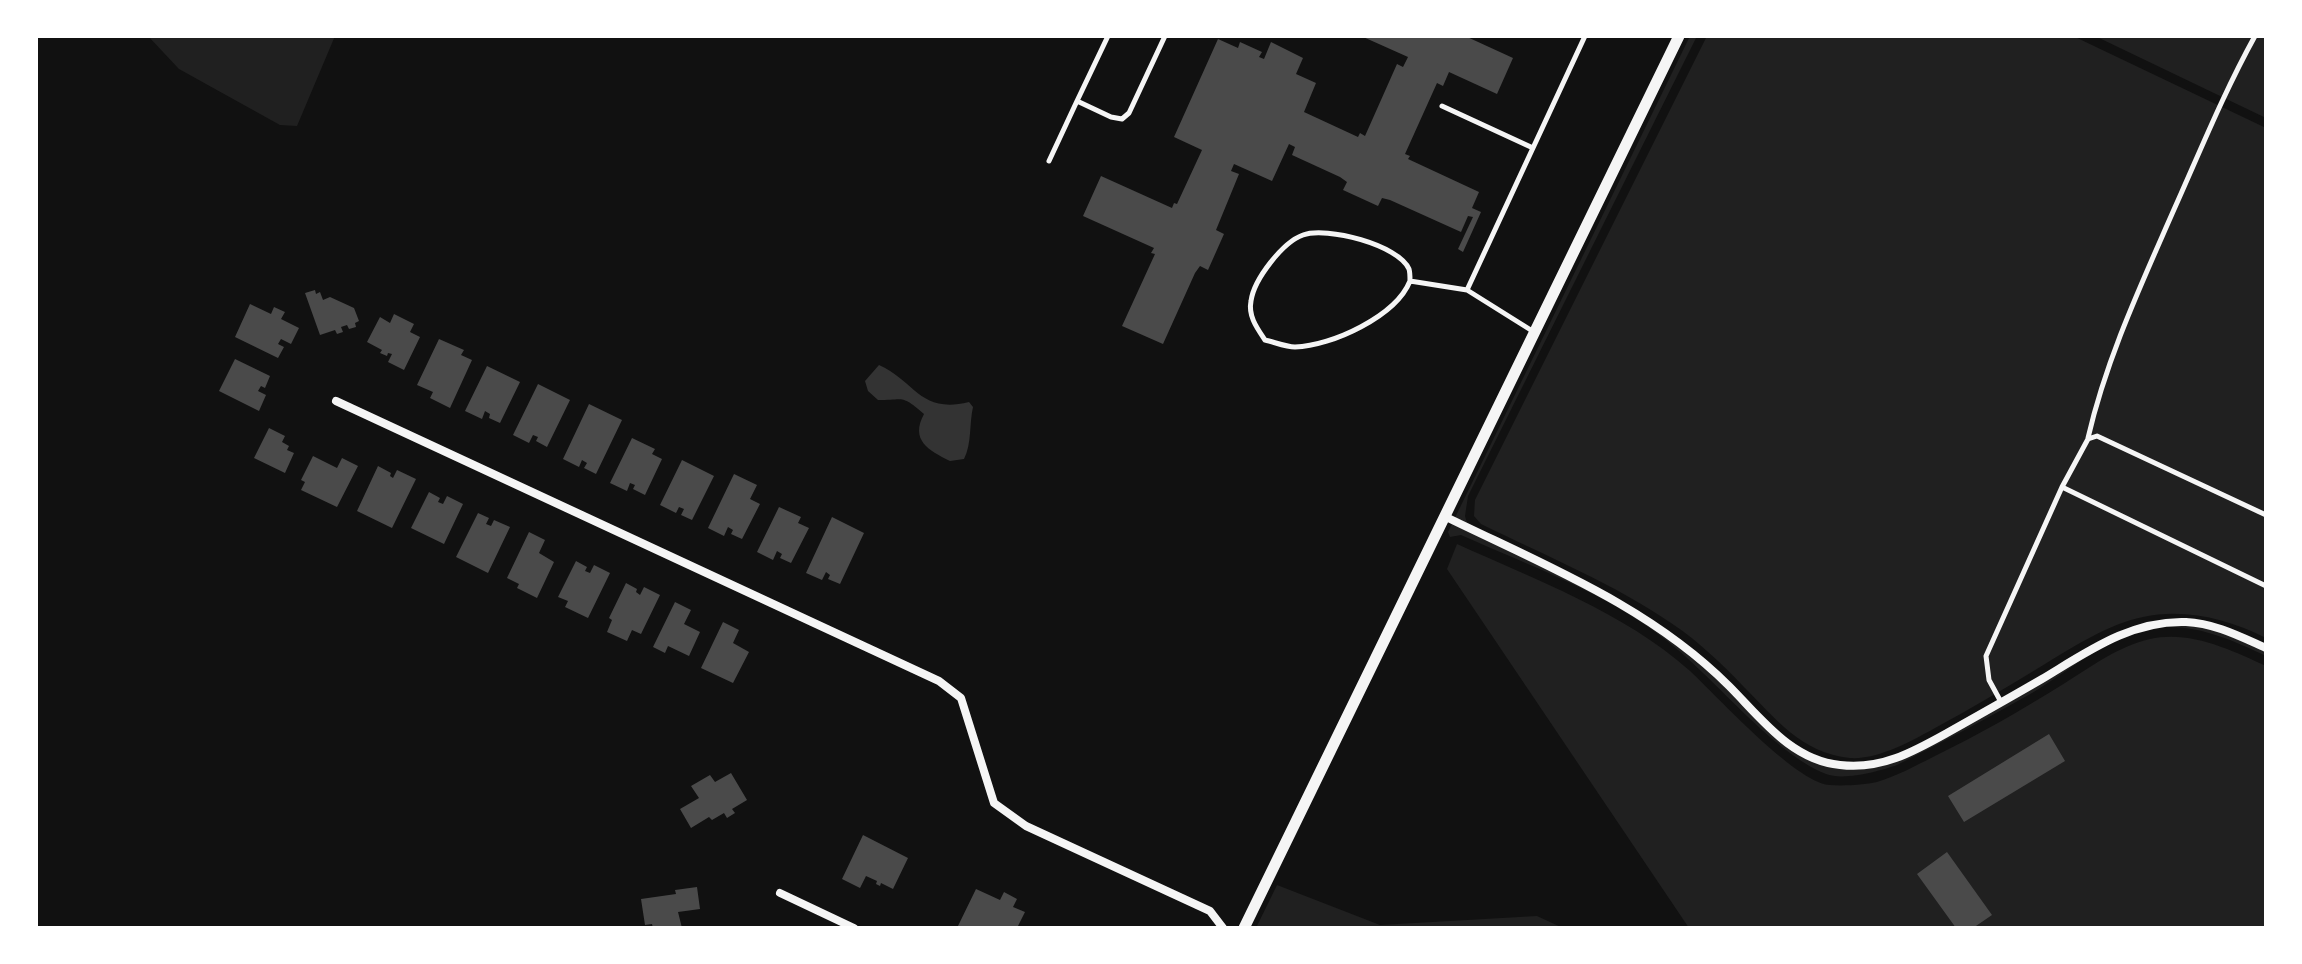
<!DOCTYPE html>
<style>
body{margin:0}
#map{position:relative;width:2302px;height:964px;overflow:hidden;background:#111;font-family:Rubik,sans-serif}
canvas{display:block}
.frame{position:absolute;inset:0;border:38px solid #fff;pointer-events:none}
</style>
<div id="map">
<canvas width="2302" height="964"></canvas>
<div class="frame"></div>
</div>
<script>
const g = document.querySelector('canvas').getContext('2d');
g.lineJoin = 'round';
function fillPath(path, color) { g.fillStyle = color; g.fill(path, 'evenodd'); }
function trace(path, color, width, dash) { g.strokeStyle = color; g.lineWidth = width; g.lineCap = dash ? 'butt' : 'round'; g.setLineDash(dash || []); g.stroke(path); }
fillPath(new Path2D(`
 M 148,36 L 335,36 L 297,126 L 280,125 L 179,69 Z
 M 1690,36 L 1697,36 L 1468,496 L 1465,516 L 1467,523 L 1615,601 L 1669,634 L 1764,724 L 1817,761 L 1873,765 L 1920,747 L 2094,645 L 2143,626 L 2185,624 L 2217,628 L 2266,649 L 2266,656 C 2230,639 2190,621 2149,629 C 2106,638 2069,671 2032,693 C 1988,718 1943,742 1897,765 C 1880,771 1844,781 1826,774 C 1771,752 1712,674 1662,637 C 1604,592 1528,565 1461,535 L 1450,537 L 1448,532 Z
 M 1707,36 L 2073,36 L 2266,128 L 2266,638 C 2228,619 2185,608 2143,617 C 2108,624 2075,646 2045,664 C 2009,686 1972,708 1935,728 C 1912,741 1877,760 1850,758 C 1801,753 1775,718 1743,686 C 1722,664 1699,642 1674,625 C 1615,584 1546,556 1481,524 L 1474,516 L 1475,500 Z
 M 2095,36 L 2266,36 L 2266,118 Z
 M 1457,544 C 1536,580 1624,612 1690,671 C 1717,696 1795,782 1829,785 C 1843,786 1864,785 1877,782 C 1897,776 1915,766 1933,757 C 1978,735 2022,710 2065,683 C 2092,666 2119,646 2150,639 C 2190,630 2231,650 2266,666 L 2266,928 L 1689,928 L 1447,569 Z
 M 1277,885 L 1380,925 L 1537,916 L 1563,928 L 1256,928 Z`), '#202020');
fillPath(new Path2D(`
 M 879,365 C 916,382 920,414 969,402 L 973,407 C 969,425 972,443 964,459 L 950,461 C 928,450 910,440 924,414 C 901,394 905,400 878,400 L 868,391 L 865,381 Z`), '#333');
fillPath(new Path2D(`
 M 1361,36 L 1465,36 L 1513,58 L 1497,94 L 1449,72 L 1443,86 L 1437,83 L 1405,154 L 1410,156 L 1408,159 L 1479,192 L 1472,208 L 1481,212 L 1463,252 L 1458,249 L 1473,217 L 1468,216 L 1461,232 L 1390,200 L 1382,198 L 1378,206 L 1343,190 L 1347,182 L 1340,177 L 1292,155 L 1295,147 L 1289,144 L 1272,181 L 1234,164 L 1231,171 L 1239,174 L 1216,230 L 1224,234 L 1208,270 L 1200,266 L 1195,273 L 1163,344 L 1122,326 L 1155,254 L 1151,253 L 1154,248 L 1083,216 L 1101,176 L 1172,208 L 1174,203 L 1177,204 L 1202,150 L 1174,137 L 1218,39 L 1238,48 L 1240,42 L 1262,52 L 1259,57 L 1264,59 L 1271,42 L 1303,58 L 1296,74 L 1316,83 L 1304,112 L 1358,137 L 1360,133 L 1365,136 L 1397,64 L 1403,67 L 1408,57 Z
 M 315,290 L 316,294 L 320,292 L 323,300 L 330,297 L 354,308 L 359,321 L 355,323 L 356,327 L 349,329 L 347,325 L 341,327 L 343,332 L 337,334 L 335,330 L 320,335 L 305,293 Z
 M 250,304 L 271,314 L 274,307 L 285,312 L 281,319 L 299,328 L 291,344 L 281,339 L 278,344 L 284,347 L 278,358 L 235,337 Z
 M 394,314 L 414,324 L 410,332 L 420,337 L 404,370 L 388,362 L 392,354 L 388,353 L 387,356 L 380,353 L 382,350 L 367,342 L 380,317 L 390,323 Z
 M 439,339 L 464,350 L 461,355 L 472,360 L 450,408 L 430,398 L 433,392 L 417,385 Z
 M 235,359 L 270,376 L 265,388 L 261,386 L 258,391 L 266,395 L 259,411 L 219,391 Z
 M 487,366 L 520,382 L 500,423 L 489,418 L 490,414 L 485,411 L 482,419 L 465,411 Z
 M 538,384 L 570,400 L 547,447 L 536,441 L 538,437 L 533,435 L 529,443 L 513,435 Z
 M 589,404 L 622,420 L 596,474 L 584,468 L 587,463 L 582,460 L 579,467 L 563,459 Z
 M 269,428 L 285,436 L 282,442 L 289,446 L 287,450 L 294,453 L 285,473 L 254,458 Z
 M 632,438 L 655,449 L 652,454 L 662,459 L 645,495 L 633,489 L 635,485 L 630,483 L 627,491 L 610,483 Z
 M 313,456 L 337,468 L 342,458 L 358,466 L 337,507 L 301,490 L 305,482 L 301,480 Z
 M 682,460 L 714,476 L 692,520 L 681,515 L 684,509 L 679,507 L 676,513 L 660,505 Z
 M 378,466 L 391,473 L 390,476 L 393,478 L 397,470 L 416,479 L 392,528 L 357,511 Z
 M 734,474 L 757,485 L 750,499 L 760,504 L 742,539 L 731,534 L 733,530 L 728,527 L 724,536 L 708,528 Z
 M 429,492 L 440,498 L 438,502 L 443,504 L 447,496 L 463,504 L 444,544 L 411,528 Z
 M 779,507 L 801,517 L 798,523 L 809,528 L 791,563 L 780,558 L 782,554 L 777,551 L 773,560 L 757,552 Z
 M 478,513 L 489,518 L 486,524 L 491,526 L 494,520 L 510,527 L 488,573 L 456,557 Z
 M 832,517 L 864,533 L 840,584 L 828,579 L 830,575 L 826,572 L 822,580 L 806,573 Z
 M 529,532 L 545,540 L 539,553 L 554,562 L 537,598 L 517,588 L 519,584 L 507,578 Z
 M 576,561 L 587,567 L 585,571 L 590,573 L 594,565 L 610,573 L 588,618 L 565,607 L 568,601 L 558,597 Z
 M 626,583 L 637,589 L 636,592 L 640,595 L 644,587 L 660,595 L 641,634 L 632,630 L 627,641 L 607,632 L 612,620 L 609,618 Z
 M 675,602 L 691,610 L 684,624 L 700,632 L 689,656 L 668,646 L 665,653 L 653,647 Z
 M 723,622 L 739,630 L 733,643 L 749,652 L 733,683 L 701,668 Z
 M 2049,734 L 2065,761 L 1964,822 L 1948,796 Z
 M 731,773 L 747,800 L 732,809 L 735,813 L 727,818 L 724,813 L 712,820 L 709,817 L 691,828 L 680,809 L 699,798 L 691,786 L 710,775 L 715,782 Z
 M 863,835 L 908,858 L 893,889 L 881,883 L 880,886 L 876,884 L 877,881 L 866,876 L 860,888 L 842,879 Z
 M 1947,852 L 1992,915 L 1973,928 L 1956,928 L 1917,874 Z
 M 697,887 L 700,909 L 678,912 L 682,928 L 653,928 L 652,924 L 645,925 L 641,899 L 676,894 L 675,890 Z
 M 976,889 L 1000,900 L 1004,892 L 1017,899 L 1013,907 L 1025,912 L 1017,928 L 957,928 Z`), '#4a4a4a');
trace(new Path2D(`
 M 1108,36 L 1077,101 L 1111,117 L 1122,119 L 1129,113 L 1165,36
 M 1442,106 L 1533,148
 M 1049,161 L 1077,101
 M 1410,281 C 1410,277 1410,272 1409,269 C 1399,245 1326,226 1303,235 C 1283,242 1254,279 1251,301 C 1248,316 1257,328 1265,340 C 1274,342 1286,347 1295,347 C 1332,346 1396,316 1410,281 L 1467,290
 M 1534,332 L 1467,290 L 1585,36
 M 2088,438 C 2106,360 2140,287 2172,214 C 2199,154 2223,94 2255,36
 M 2062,487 L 2266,586
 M 2001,702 L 1989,680 L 1986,656 L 2062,487 L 2088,439 L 2097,436 L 2266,515`), '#f5f5f5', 5);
trace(new Path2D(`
 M 336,401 L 939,681 L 961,698 L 994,803 L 1026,826 L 1210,911 L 1223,928
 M 1444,516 C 1544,565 1649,606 1729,686 C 1761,718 1791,760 1840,765 C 1881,770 1913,752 1947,733 C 1979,715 2011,697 2042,679 C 2087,652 2131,620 2186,622 C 2214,623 2241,637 2266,648
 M 780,893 L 854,928`), '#f5f5f5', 8);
trace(new Path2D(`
 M 1244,928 L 1679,36`), '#f5f5f5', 11);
</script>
